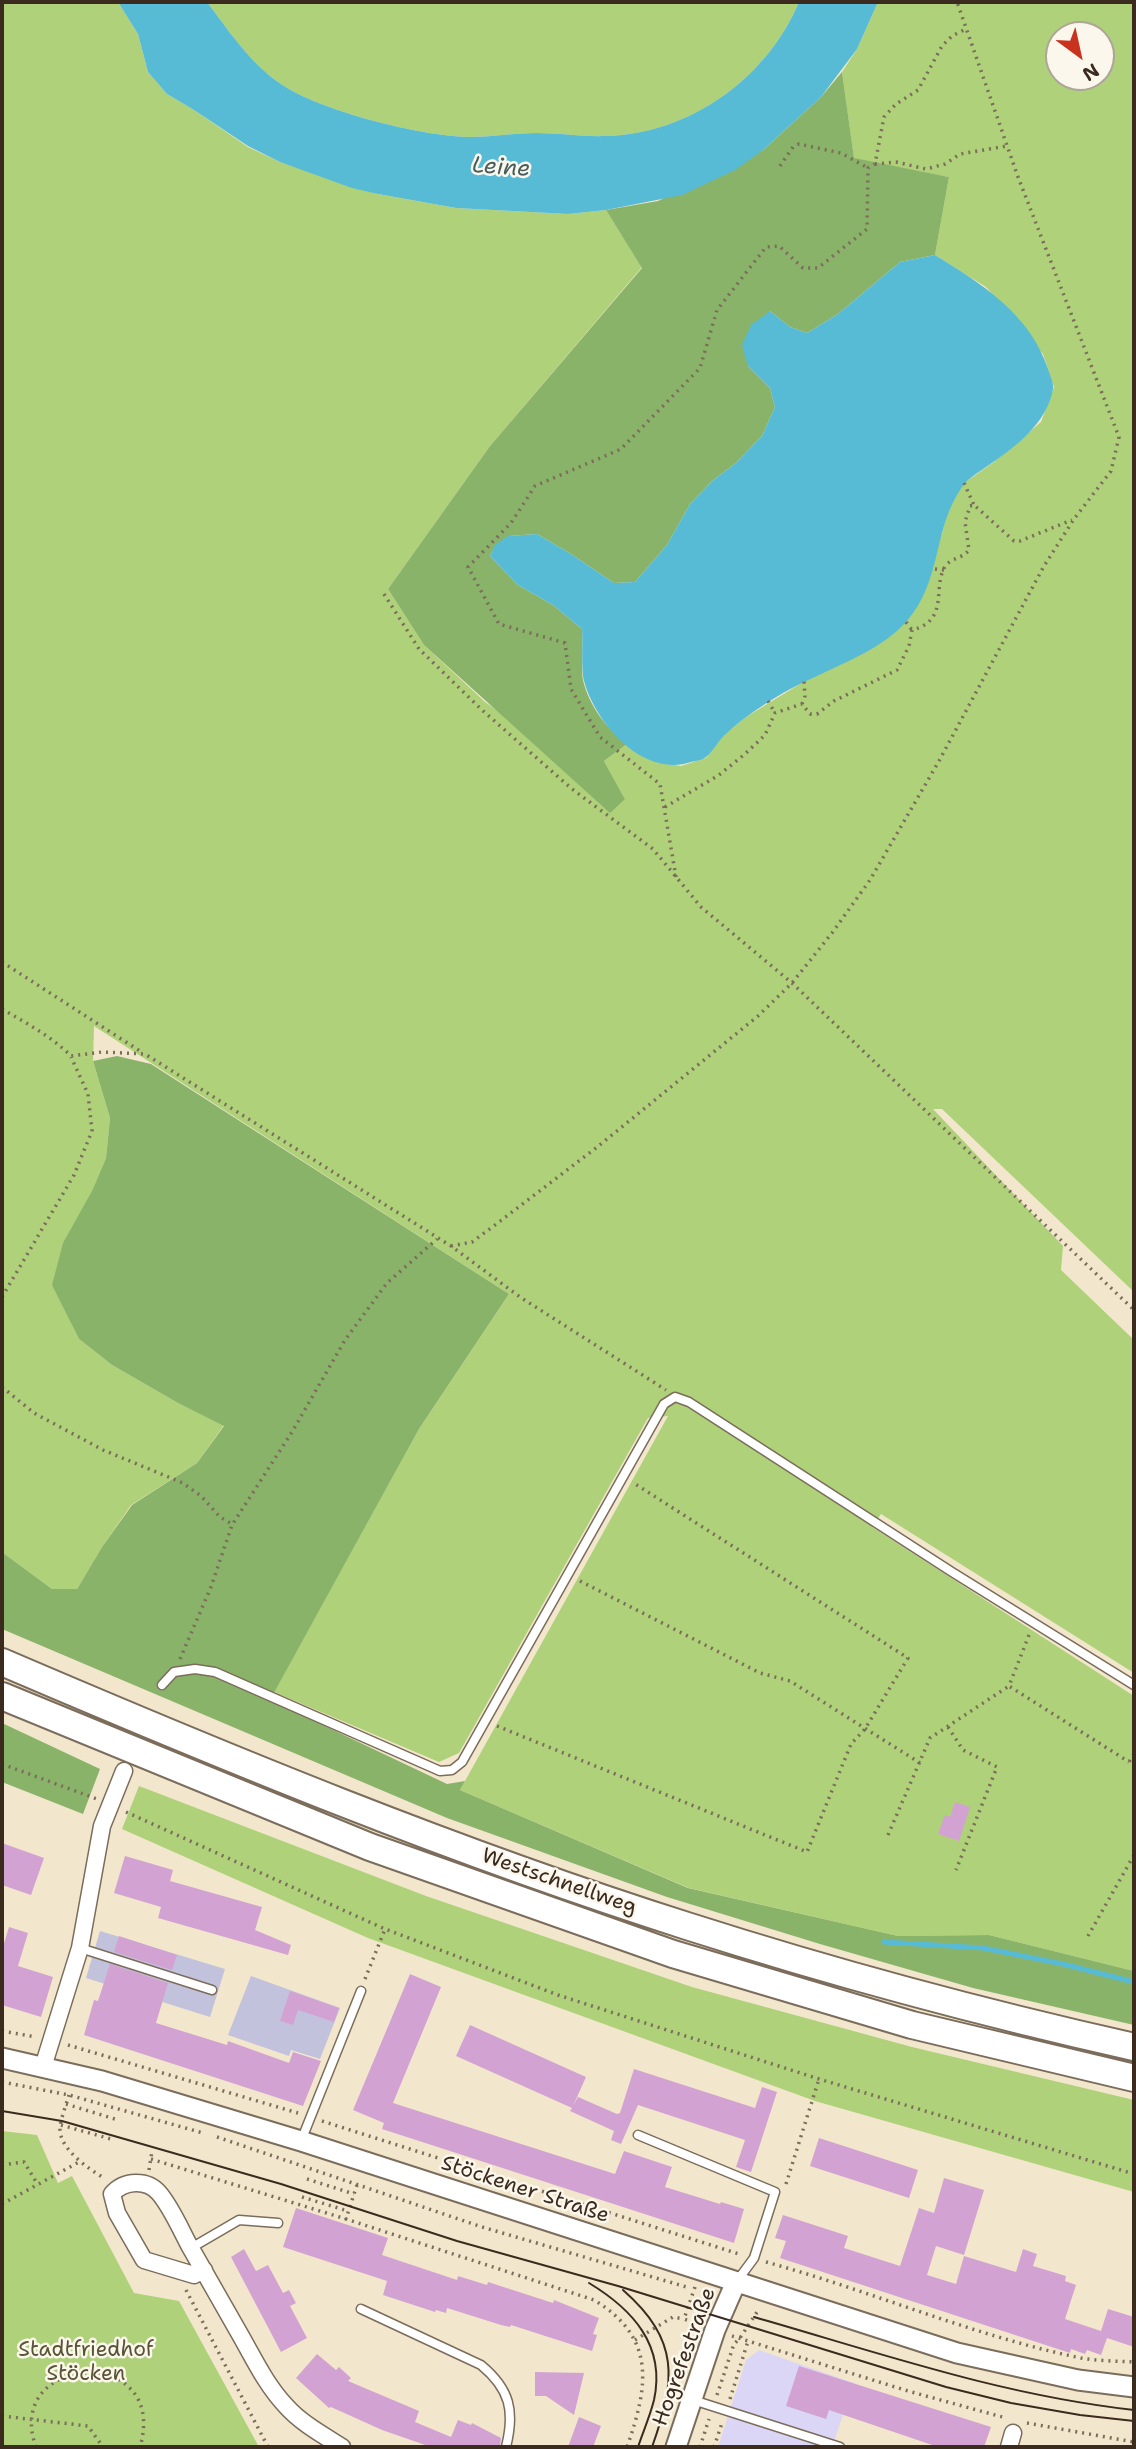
<!DOCTYPE html>
<meta charset="utf-8">
<style>
body{margin:0}
#map{position:relative;width:1136px;height:2449px;overflow:hidden;background:#f2e7cc;font-family:"Shantell Sans",sans-serif}
canvas{display:block}
.frame{position:absolute;inset:0;border:4px solid #3b2a1e;pointer-events:none}
.north{position:absolute;left:1045px;top:21px;width:70px;height:70px;box-sizing:border-box;background:#fbf7ec;border:2px solid #aea59a;border-radius:50%;rotate:147deg;font-size:19px;font-weight:700;line-height:28px;text-align:center;color:#3b2a1e}
.north::after{content:'';display:block;margin:auto;width:24px;height:32px;background:#c8321e;clip-path:polygon(50% 0,100% 100%,50% 72%,0 100%)}
</style>
<div id="map">
<canvas width="1136" height="2449"></canvas>
<div class="frame"></div>
<div class="north">N</div>
</div>
<script>
const g = document.querySelector('canvas').getContext('2d');
g.lineJoin = 'round';
function fillPath(path, color) { g.fillStyle = color; g.fill(path, 'evenodd'); }
function trace(path, color, width, dash) { g.strokeStyle = color; g.lineWidth = width; g.lineCap = dash ? 'butt' : 'round'; g.setLineDash(dash || []); g.stroke(path); }
function drawText(font, color, halo, rows, align = 'center') {
  g.font = font + ' "Shantell Sans",sans-serif'; g.lineWidth = 5; g.setLineDash([]); g.textBaseline = 'middle'; g.strokeStyle = halo; g.fillStyle = color; for (const [text, x, y, turn = 0] of rows) {
    g.save(); g.translate(x, y); g.rotate((+turn || 0) * Math.PI / 180); g.textAlign = isNaN(turn) ? turn : align; if (halo) g.strokeText(text, 0, 0); g.fillText(text, 0, 0); g.restore();
  }
}
fillPath(new Path2D(`
 M 759,2350 L 854,2383 L 832,2447 L 718,2447 L 746,2360 Z`), '#dcd6f6');
fillPath(new Path2D(`
 M 100,1931 L 225,1969 L 210,2017 L 86,1978 Z
 M 251,1976 L 340,2008 L 320,2059 L 291,2050 L 289,2056 L 228,2035 Z`), '#c2c2dc');
fillPath(new Path2D(`
 M 2,2 L 118,2 L 138,34 L 148,72 L 167,94 L 194,110 L 248,147 L 280,162 L 378,194 L 456,208 L 568,214 L 606,210 L 642,267 L 490,446 L 388,589 L 424,645 L 485,702 L 625,799 L 604,761 L 627,744 L 642,756 L 656,762 L 681,766 L 706,758 L 724,735 L 746,717 L 813,676 L 942,534 L 948,509 L 964,483 L 994,462 L 1041,422 L 1054,387 L 1043,354 L 986,287 L 935,255 L 949,177 L 854,159 L 842,72 L 857,49 L 878,2 L 1134,2 L 1134,1292 L 942,1109 L 933,1109 L 1063,1246 L 1061,1270 L 1134,1340 L 1134,1673 L 881,1514 L 872,1527 L 1134,1696 L 1134,1971 L 989,1935 L 898,1936 L 689,1888 L 460,1790 L 668,1416 L 648,1418 L 459,1753 L 439,1762 L 274,1692 L 419,1429 L 509,1294 L 94,1026 L 93,1061 L 110,1118 L 106,1158 L 53,1285 L 79,1339 L 112,1365 L 178,1403 L 224,1425 L 197,1463 L 131,1505 L 102,1547 L 77,1589 L 52,1589 L 2,1552 ZM 1059,35 L 1101,35 L 1101,77 L 1059,77 Z
 M 207,2 L 799,2 C 767,78 690,134 606,136 C 583,137 560,133 537,133 C 514,133 491,137 468,137 C 421,136 320,111 281,84 C 250,63 229,31 207,2 Z
 M 139,1786 L 426,1896 L 692,1987 L 912,2047 L 1134,2100 L 1134,2192 L 815,2101 L 368,1938 L 122,1829 Z
 M 2,2131 L 37,2135 L 58,2183 L 72,2176 L 134,2293 L 179,2301 L 259,2447 L 2,2447 Z`), '#aed17a');
fillPath(new Path2D(`
 M 842,72 L 854,158 L 949,177 L 935,255 L 900,262 L 838,314 L 807,333 L 790,327 L 770,311 L 748,366 L 770,388 L 775,407 L 762,436 L 736,463 L 712,481 L 690,504 L 667,545 L 635,582 L 614,583 L 571,554 L 537,534 L 509,536 L 495,546 L 490,556 L 518,585 L 553,605 L 582,629 C 583,643 581,668 583,680 C 589,706 607,729 627,744 L 604,761 L 625,799 L 610,813 L 424,645 L 388,589 L 490,446 L 642,268 L 606,210 L 658,201 L 763,150 L 821,97 Z
 M 117,1056 L 151,1064 L 509,1294 L 419,1429 L 270,1700 L 447,1784 L 465,1781 L 460,1790 L 688,1888 L 898,1936 L 989,1935 L 1134,1971 L 1134,2025 L 973,1988 L 820,1944 L 667,1897 L 447,1818 L 2,1629 L 2,1552 L 52,1589 L 77,1589 L 102,1547 L 132,1505 L 197,1463 L 224,1426 L 178,1403 L 112,1365 L 79,1339 L 52,1285 L 63,1243 L 92,1191 L 106,1158 L 110,1118 L 93,1061 Z
 M 2,1723 L 100,1769 L 83,1814 L 2,1782 Z`), '#8ab36a');
fillPath(new Path2D(`
 M 118,2 L 207,2 C 229,31 250,63 281,84 C 320,111 421,136 468,137 C 491,137 514,133 537,133 C 560,133 583,137 606,136 C 690,134 767,78 799,2 L 878,2 L 857,49 L 821,97 L 763,150 L 735,170 L 682,195 L 606,210 L 568,214 L 456,208 L 378,194 L 352,188 L 280,162 L 248,146 L 194,110 L 167,94 L 148,72 L 138,34 Z
 M 935,255 C 982,284 1030,314 1048,369 C 1050,375 1054,383 1053,389 C 1047,424 1014,448 986,467 C 978,473 967,479 962,487 C 932,530 943,580 906,622 C 878,654 821,671 783,693 C 763,705 744,717 727,733 C 719,739 714,751 706,757 C 703,760 696,761 691,762 C 643,778 596,724 584,681 C 581,669 583,643 582,629 L 553,605 L 518,585 L 490,556 L 495,545 L 508,536 L 537,534 L 571,554 L 614,583 L 635,582 L 667,545 L 690,504 L 712,481 L 736,463 L 762,436 L 775,407 L 770,388 L 748,366 L 742,345 L 751,325 L 770,311 L 790,327 L 807,333 L 838,314 L 900,262 Z`), '#58bbd6');
trace(new Path2D(`
 M 884,1942 L 983,1948 L 1063,1964 L 1134,1982`), '#58bbd6', 5);
fillPath(new Path2D(`
 M 955,1802 L 970,1807 L 959,1841 L 938,1834 L 945,1815 L 950,1817 Z
 M 2,1843 L 44,1858 L 31,1895 L 2,1885 Z
 M 125,1856 L 173,1870 L 170,1881 L 262,1907 L 255,1930 L 291,1945 L 288,1955 L 158,1918 L 161,1907 L 114,1893 Z
 M 9,1927 L 28,1933 L 18,1966 L 53,1977 L 41,2017 L 2,2005 L 2,1950 Z
 M 119,1936 L 177,1955 L 172,1970 L 114,1952 Z
 M 110,1964 L 168,1983 L 156,2023 L 227,2045 L 228,2041 L 289,2063 L 293,2052 L 321,2061 L 303,2106 L 84,2035 L 94,2000 L 98,2001 Z
 M 410,1974 L 441,1987 L 393,2103 L 615,2174 L 624,2151 L 672,2167 L 665,2187 L 720,2204 L 721,2202 L 744,2209 L 734,2243 L 382,2129 L 384,2123 L 353,2110 Z
 M 290,1991 L 339,2008 L 334,2022 L 298,2010 L 293,2025 L 280,2021 Z
 M 470,2025 L 586,2077 L 573,2106 L 578,2097 L 617,2114 L 620,2113 L 634,2069 L 755,2108 L 762,2087 L 777,2092 L 751,2172 L 736,2167 L 745,2140 L 638,2105 L 621,2144 L 611,2140 L 614,2131 L 570,2111 L 572,2108 L 456,2056 Z
 M 819,2138 L 918,2170 L 909,2198 L 810,2166 Z
 M 944,2178 L 984,2190 L 964,2255 L 936,2246 L 927,2275 L 956,2284 L 964,2256 L 1016,2272 L 1023,2249 L 1037,2254 L 1033,2266 L 1066,2276 L 1065,2281 L 1076,2285 L 1065,2319 L 1101,2331 L 1108,2309 L 1134,2317 L 1134,2347 L 1107,2338 L 1101,2355 L 1087,2350 L 1085,2354 L 1071,2349 L 1070,2353 L 780,2258 L 786,2241 L 775,2238 L 783,2215 L 848,2236 L 844,2248 L 900,2266 L 919,2208 L 934,2213 Z
 M 296,2208 L 388,2238 L 382,2255 L 457,2280 L 458,2276 L 487,2285 L 488,2282 L 553,2303 L 554,2300 L 599,2318 L 593,2334 L 597,2335 L 592,2351 L 511,2325 L 510,2327 L 501,2325 L 447,2308 L 446,2313 L 436,2310 L 435,2312 L 383,2295 L 387,2281 L 283,2247 Z
 M 244,2249 L 256,2271 L 268,2265 L 283,2293 L 289,2290 L 296,2303 L 290,2306 L 307,2338 L 281,2352 L 231,2257 Z
 M 317,2354 L 336,2370 L 339,2367 L 351,2378 L 348,2381 L 419,2411 L 415,2422 L 451,2437 L 458,2420 L 471,2425 L 472,2423 L 501,2438 L 500,2447 L 431,2447 L 382,2430 L 331,2407 L 329,2408 L 296,2378 Z
 M 799,2366 L 991,2427 L 984,2447 L 938,2447 L 829,2410 L 826,2419 L 786,2406 Z
 M 535,2372 L 584,2373 L 574,2415 L 546,2396 L 535,2396 Z
 M 579,2417 L 601,2426 L 593,2447 L 568,2447 Z`), '#d2a3d2');
const service = new Path2D(`
 M 162,1685 L 174,1672 L 195,1669 L 215,1672 L 440,1771 L 452,1770 L 462,1762 L 664,1404 L 675,1397 L 689,1402 L 952,1572 L 1134,1685
 M 80,1948 L 212,1990
 M 638,2135 L 775,2192 L 754,2258 L 737,2281
 M 301,2141 L 361,1991
 M 191,2248 L 239,2220 L 278,2223
 M 361,2309 L 481,2365 C 510,2389 515,2411 506,2447
 M 693,2400 L 840,2447`);
const minor = new Path2D(`
 M 43,2067 L 80,1948 L 102,1826 L 124,1771
 M 204,2270 L 194,2275 L 144,2260 L 117,2213 L 112,2194 C 124,2180 147,2179 159,2193 C 171,2207 180,2228 189,2245 C 207,2276 224,2307 242,2338 C 255,2361 267,2386 286,2406 C 301,2423 323,2435 342,2447
 M 1009,2447 L 1013,2433`);
const tertiary = new Path2D(`
 M 2,2058 L 102,2081 L 301,2141 L 957,2353 L 1078,2380 L 1134,2387
 M 676,2447 L 715,2330 L 736,2282`);
const trunk = new Path2D(`
 M 2,1662 C 226,1758 454,1852 687,1926 C 834,1973 983,2013 1134,2047
 M 2,1696 L 370,1847 L 673,1954 L 912,2025 L 1134,2078`);
trace(service, '#7b6c5b', 11);
trace(minor, '#7b6c5b', 19);
trace(tertiary, '#7b6c5b', 23);
trace(trunk, '#7b6c5b', 30);
trace(new Path2D(`
 M 875,164 L 896,162 L 926,169 L 945,164 L 960,154 L 1007,146
 M 780,166 L 793,147 L 799,144 L 841,153 L 868,168
 M 964,483 L 974,505
 M 935,569 L 944,570
 M 384,594 L 419,649 L 482,710 L 572,789 L 653,849 L 701,907 L 792,983 L 1134,1310
 M 906,622 L 912,630
 M 768,701 L 775,713
 M 802,704 L 805,696 L 804,681
 M 665,807 L 719,775 L 745,754 L 765,735 L 775,713 L 802,704 L 810,714 L 817,714 L 834,701 L 897,670 L 909,646 L 912,630 C 951,620 931,586 946,565 C 952,558 963,558 969,550 L 965,522 L 970,506 L 974,505 L 1014,541 L 1020,541 L 1072,520
 M 676,877 L 660,784 L 600,737 L 571,689 L 565,643 L 499,624 L 468,567 L 511,523 L 535,486 L 621,449 L 700,368 L 717,310 L 766,247 L 779,246 L 803,268 L 818,268 L 867,229 L 868,168 L 875,164 L 884,117 L 896,104 L 918,90 L 942,46 L 952,36 L 966,29
 M 2,962 L 143,1053
 M 2,1009 C 26,1023 51,1036 71,1056 L 102,1052 L 145,1054 L 451,1246 L 520,1297 L 666,1390
 M 451,1246 L 472,1242 L 499,1222 L 596,1148 L 758,1016 L 792,983 L 832,933 L 870,880 L 939,761 L 1044,566 L 1074,519 L 1111,471 L 1119,437 L 1018,177 L 957,2
 M 2,1297 L 74,1175 L 92,1131 L 88,1094 L 71,1057
 M 2,1387 L 34,1413 L 103,1450 L 183,1483 L 201,1496 L 220,1517 L 232,1524
 M 580,1581 L 760,1673 L 790,1681 L 920,1763
 M 1029,1635 L 1009,1686 L 1129,1762
 M 180,1659 L 211,1587 L 232,1525 L 292,1432 L 345,1340 L 387,1283 L 437,1239
 M 497,1726 L 807,1852 L 851,1744 L 865,1729 L 908,1658 L 632,1482
 M 948,1727 L 963,1750 L 997,1767 L 956,1870
 M 1134,1754 L 1129,1762 L 1134,1765
 M 2,1764 L 97,1799
 M 126,1812 L 385,1929 L 558,1995 L 819,2079 L 1134,2174
 M 888,1835 L 930,1738 L 1009,1686
 M 1088,1936 L 1134,1855
 M 365,1979 L 385,1929
 M 2,2031 L 36,2037
 M 68,2045 L 298,2113
 M 2,2082 L 69,2095 L 203,2133
 M 69,2095 C 66,2105 61,2118 60,2128 C 59,2149 89,2169 104,2178
 M 66,2104 L 118,2120
 M 322,2121 L 742,2255
 M 61,2125 L 111,2139
 M 217,2137 L 482,2227 L 690,2288
 M 151,2159 L 346,2219
 M 2,2165 L 24,2162 L 38,2185
 M 149,2170 L 152,2151
 M 307,2179 L 354,2194
 M 786,2184 L 819,2079
 M 357,2185 L 346,2219 L 594,2300 C 657,2338 648,2387 627,2447
 M 302,2197 L 348,2211
 M 2,2204 L 79,2162
 M 766,2262 C 872,2291 973,2336 1081,2358 C 1098,2361 1117,2361 1134,2362
 M 695,2287 L 684,2319 L 698,2324
 M 186,2290 L 268,2447
 M 732,2336 L 908,2391 L 1006,2418
 M 635,2340 L 673,2317 L 684,2319
 M 717,2395 L 734,2344 L 740,2338 L 759,2309
 M 730,2399 L 748,2341
 M 2,2416 L 88,2426 L 103,2447
 M 1027,2423 L 1134,2442
 M 36,2447 C 2,2353 170,2343 140,2447
 M 700,2447 L 709,2419
 M 714,2447 L 722,2423`), '#7b6c5b', 3.5, [2, 5]);
trace(service, '#fff', 8);
trace(minor, '#fff', 16);
trace(tertiary, '#fff', 19);
trace(trunk, '#fff', 26);
trace(new Path2D(`
 M 2,2111 L 62,2121 L 281,2184 L 457,2241 L 618,2286 L 946,2387 L 1011,2403 L 1080,2415 L 1134,2421
 M 589,2283 C 632,2309 666,2345 654,2400 C 650,2416 643,2432 638,2447
 M 623,2290 C 680,2340 676,2380 652,2447
 M 754,2317 C 883,2354 1001,2395 1134,2410`), '#3b2a1e', 2);
drawText('21px', '#3b2a1e', '#fbf7ec', [
 ["Westschnellweg",559,1882,19],
 ["Stöckener Straße",525,2190,18],
 ["Hogrefestraße",685,2357,-70]
]);
drawText('21px', '#585435', '#fbf7ec', [
 ["Stadtfriedhof",86,2351],
 ["Stöcken",86,2375]
]);
drawText('italic 23px', '#455d5e', '#fbf7ec', [
 ["Leine",501,168,4]
]);
</script>
